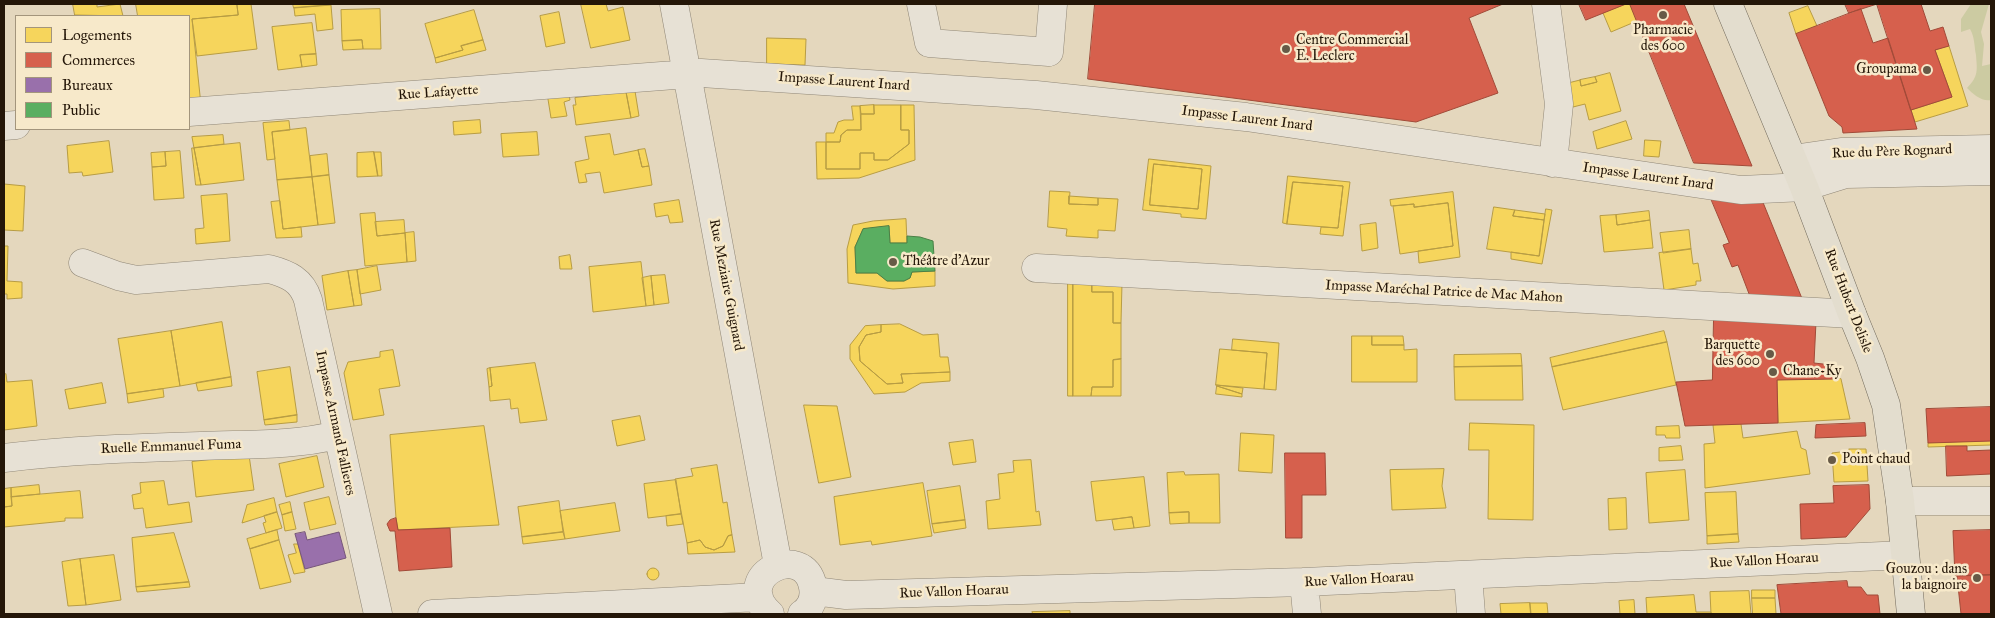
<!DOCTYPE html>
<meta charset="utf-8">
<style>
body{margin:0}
#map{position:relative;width:1995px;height:618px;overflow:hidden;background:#e4d7bd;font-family:"IM FELL Great Primer",serif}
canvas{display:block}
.frame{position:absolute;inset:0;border:5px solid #241608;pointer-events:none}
.legend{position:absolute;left:15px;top:15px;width:175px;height:115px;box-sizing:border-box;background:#f7e9ca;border:1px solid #a3957c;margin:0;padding:6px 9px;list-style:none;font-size:15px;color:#241608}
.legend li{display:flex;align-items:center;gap:10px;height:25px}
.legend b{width:25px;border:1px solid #a3957c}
</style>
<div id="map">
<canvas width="1995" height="618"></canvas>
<div class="frame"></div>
<ul class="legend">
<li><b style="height:14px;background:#f6d55c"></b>Logements</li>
<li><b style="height:14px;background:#d6604d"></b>Commerces</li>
<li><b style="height:14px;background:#9970ab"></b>Bureaux</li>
<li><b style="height:14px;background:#5aae61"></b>Public</li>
</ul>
</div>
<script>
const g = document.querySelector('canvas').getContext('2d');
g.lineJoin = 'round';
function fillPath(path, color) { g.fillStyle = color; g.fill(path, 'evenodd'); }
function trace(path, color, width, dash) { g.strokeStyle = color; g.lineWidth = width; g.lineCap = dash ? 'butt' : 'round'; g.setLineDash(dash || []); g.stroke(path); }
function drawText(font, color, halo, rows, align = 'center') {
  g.font = font + ' "IM FELL Great Primer",serif'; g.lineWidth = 5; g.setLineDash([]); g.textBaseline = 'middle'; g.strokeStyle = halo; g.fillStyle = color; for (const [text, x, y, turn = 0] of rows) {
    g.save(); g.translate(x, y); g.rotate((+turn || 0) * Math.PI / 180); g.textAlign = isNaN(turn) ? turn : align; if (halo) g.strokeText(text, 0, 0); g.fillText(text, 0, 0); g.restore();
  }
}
fillPath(new Path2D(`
 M 1971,4 L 1989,4 L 1981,32 L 1984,44 L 1982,66 L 1991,64 L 1991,100 C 1982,102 1973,94 1967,88 C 1979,76 1977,70 1976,55 C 1974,45 1975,38 1970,29 L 1961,32 L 1961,19 Z`), '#cccba2');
const homes = new Path2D(`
 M 73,4 L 97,4 L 97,7 L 120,4 L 123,16 L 75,15 Z
 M 136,4 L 237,4 L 238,15 L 192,19 L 201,105 L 189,106 L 189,16 L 138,16 Z
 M 237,4 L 251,4 L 257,49 L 197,56 L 192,19 L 238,15 Z
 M 293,4 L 331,4 L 331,5 L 294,8 Z
 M 581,4 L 606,4 L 608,11 L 623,7 L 630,40 L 591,48 Z
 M 1626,4 L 1630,4 L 1637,21 L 1611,32 L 1603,13 Z
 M 331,5 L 333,29 L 317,31 L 315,14 L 295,16 L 294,8 Z
 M 1808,6 L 1817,26 L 1796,34 L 1789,13 Z
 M 380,9 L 381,49 L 363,49 L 362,40 L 342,41 L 341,10 Z
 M 474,10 L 483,40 L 461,46 L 463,50 L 435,58 L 425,24 Z
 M 559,12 L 565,43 L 546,47 L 540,16 Z
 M 312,23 L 316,54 L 300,55 L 302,67 L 278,70 L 272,27 Z
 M 767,38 L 806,39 L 805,65 L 767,64 Z
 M 362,40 L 363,49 L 343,50 L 342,41 Z
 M 483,40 L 486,50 L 436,63 L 435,58 L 463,50 L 461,46 Z
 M 1949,46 L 1968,106 L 1915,122 L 1911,110 L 1952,97 L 1935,50 Z
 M 316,54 L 317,65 L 302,67 L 300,55 Z
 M 1610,73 L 1621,111 L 1589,120 L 1585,104 L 1569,108 L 1564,84 L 1580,80 L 1581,86 L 1597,82 L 1595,77 Z
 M 1595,77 L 1597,82 L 1581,86 L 1580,80 Z
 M 568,89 L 570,100 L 564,102 L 567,116 L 551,118 L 547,93 Z
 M 635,91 L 639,116 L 631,118 L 626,92 Z
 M 626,92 L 631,118 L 576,125 L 573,105 L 576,105 L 575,98 Z
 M 874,105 L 901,105 L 901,130 L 909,130 L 909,144 L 888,160 L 874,160 L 874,153 L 860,153 L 860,169 L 826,169 L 826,142 L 840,142 L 841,135 L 847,130 L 861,130 L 861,114 L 874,114 Z
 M 874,105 L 874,114 L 861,114 L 860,106 Z
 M 901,105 L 914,105 L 915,160 L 859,178 L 817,179 L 816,142 L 826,142 L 826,169 L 860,169 L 860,153 L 874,153 L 874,160 L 888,160 L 909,144 L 909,130 L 901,130 Z
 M 852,106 L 860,106 L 861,130 L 847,130 L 841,135 L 840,142 L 826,142 L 826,133 L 834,133 L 838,122 L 844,120 L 853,120 Z
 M 480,120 L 481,133 L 454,135 L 453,122 Z
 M 289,121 L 290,130 L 272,132 L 275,159 L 267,160 L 263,123 Z
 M 1626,121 L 1632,139 L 1597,149 L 1593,132 Z
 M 306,128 L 312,177 L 277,180 L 272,132 Z
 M 537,132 L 539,155 L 503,157 L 501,134 Z
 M 610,134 L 614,155 L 638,150 L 642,167 L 649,166 L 652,185 L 604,193 L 600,172 L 585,174 L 587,182 L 579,183 L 575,162 L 589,159 L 585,137 Z
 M 223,135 L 224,144 L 194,148 L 192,137 Z
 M 1645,140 L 1661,141 L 1659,157 L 1644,156 Z
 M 109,141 L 113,172 L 83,176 L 82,172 L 69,173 L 67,146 Z
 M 240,143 L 244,180 L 201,185 L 194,148 Z
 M 192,148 L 194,148 L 201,185 L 196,185 Z
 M 645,149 L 649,166 L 642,167 L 638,150 Z
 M 180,151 L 184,198 L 154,200 L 152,167 L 166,166 L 165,152 Z
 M 165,152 L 166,166 L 152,167 L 151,153 Z
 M 374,152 L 378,176 L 357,177 L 357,153 Z
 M 374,152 L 381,152 L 382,176 L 378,176 Z
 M 327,154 L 329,175 L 312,177 L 310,156 Z
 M 1149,159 L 1211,166 L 1206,219 L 1181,217 L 1181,214 L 1143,210 ZM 1154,164 L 1202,169 L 1198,209 L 1150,205 Z
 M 1154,164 L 1202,169 L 1198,209 L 1150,205 Z
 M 329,175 L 335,223 L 318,225 L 312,177 Z
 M 1288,176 L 1350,182 L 1343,236 L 1320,234 L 1321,227 L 1338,228 L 1343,186 L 1293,182 L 1287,224 L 1283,223 Z
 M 312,177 L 318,225 L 283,229 L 277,180 Z
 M 1293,182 L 1343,186 L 1338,228 L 1287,224 Z
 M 4,184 L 25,186 L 23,231 L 4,230 Z
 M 1050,191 L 1070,192 L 1069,204 L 1098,205 L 1098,198 L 1118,199 L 1115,231 L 1098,230 L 1098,238 L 1066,236 L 1067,229 L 1048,227 Z
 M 1453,192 L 1460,257 L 1419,263 L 1418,251 L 1453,246 L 1448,203 L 1414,207 L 1414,204 L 1391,206 L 1390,200 Z
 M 227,194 L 230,241 L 196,244 L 195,229 L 204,228 L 201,196 Z
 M 1069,196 L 1098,198 L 1098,205 L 1069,204 Z
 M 679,200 L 683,222 L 670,223 L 668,215 L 656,217 L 654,204 Z
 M 280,201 L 283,229 L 301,227 L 302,237 L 276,238 L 271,202 Z
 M 1448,203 L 1453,246 L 1400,254 L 1393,206 L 1414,204 L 1414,207 Z
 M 1494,207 L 1515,210 L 1513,216 L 1544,220 L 1539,256 L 1487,249 Z
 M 1546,209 L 1552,210 L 1542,264 L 1511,259 L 1511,252 L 1539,256 Z
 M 1515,210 L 1545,214 L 1544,220 L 1513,216 Z
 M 1649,211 L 1650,220 L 1617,225 L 1616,215 Z
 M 375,213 L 377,236 L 405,233 L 407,262 L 365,266 L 360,214 Z
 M 1616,215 L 1617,225 L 1650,220 L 1653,248 L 1604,252 L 1600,216 Z
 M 906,219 L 907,243 L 890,243 L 889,226 L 863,229 L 855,247 L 856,273 L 877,273 L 887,281 L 904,281 L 910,278 L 912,272 L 935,271 L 935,286 L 893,289 L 848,283 L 847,249 L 853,225 L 873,221 Z
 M 404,220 L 405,233 L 377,236 L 375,222 Z
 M 1376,223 L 1378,248 L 1362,251 L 1360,225 Z
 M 1689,230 L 1691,249 L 1663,253 L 1660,233 Z
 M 414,232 L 416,261 L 407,262 L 405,233 Z
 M 4,246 L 8,246 L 7,281 L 22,282 L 22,298 L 7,299 L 7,294 L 4,294 Z
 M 1691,249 L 1693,264 L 1698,263 L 1701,281 L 1696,281 L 1696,285 L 1664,290 L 1659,253 Z
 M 570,255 L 572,269 L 560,269 L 559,257 Z
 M 641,262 L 646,306 L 593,312 L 589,267 Z
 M 377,266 L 381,290 L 360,294 L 357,270 Z
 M 357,270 L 362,305 L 354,306 L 348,271 Z
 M 348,271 L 354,306 L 327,310 L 322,276 Z
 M 665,275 L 669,303 L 654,305 L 651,276 Z
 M 651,276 L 654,305 L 646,306 L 642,278 Z
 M 1068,282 L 1073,282 L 1073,396 L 1068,396 Z
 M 1073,282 L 1092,283 L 1092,292 L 1113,292 L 1113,323 L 1121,323 L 1121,359 L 1113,360 L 1113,387 L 1092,387 L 1091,396 L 1073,396 Z
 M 1092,283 L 1122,283 L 1121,323 L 1113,323 L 1113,292 L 1092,292 Z
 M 222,322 L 231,377 L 180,386 L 171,331 Z
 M 900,324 L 923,335 L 938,334 L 940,357 L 948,357 L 950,372 L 901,374 L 903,383 L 887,384 L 860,361 L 859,347 L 866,335 L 881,332 L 881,325 Z
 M 881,325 L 881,332 L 866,335 L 859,347 L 860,361 L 887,384 L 903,383 L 901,374 L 950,372 L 950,381 L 921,383 L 905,392 L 874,394 L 850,359 L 850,345 L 865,326 Z
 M 171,331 L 180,386 L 127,394 L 118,339 Z
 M 1664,331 L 1667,342 L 1552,367 L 1550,358 Z
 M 1352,336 L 1372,336 L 1372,345 L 1404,345 L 1404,350 L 1417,349 L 1417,382 L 1352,382 Z
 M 1372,336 L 1403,336 L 1404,345 L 1372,345 Z
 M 1233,339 L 1279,343 L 1276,390 L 1264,389 L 1267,353 L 1232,350 Z
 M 1667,342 L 1676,385 L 1563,410 L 1552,367 Z
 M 1220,349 L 1267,353 L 1264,389 L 1216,385 Z
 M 393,350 L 400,386 L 379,389 L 384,415 L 353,420 L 344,373 L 348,362 L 380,357 L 380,352 Z
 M 1521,354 L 1522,366 L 1454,367 L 1454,355 Z
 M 1121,359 L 1121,396 L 1091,396 L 1092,387 L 1113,387 L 1113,360 Z
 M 535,363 L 547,420 L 520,423 L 518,408 L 511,409 L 510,399 L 490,401 L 489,387 L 492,386 L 490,368 Z
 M 1522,366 L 1523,400 L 1455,400 L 1454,367 Z
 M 290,367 L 297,415 L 264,420 L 257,372 Z
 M 490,368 L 492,386 L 489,387 L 487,369 Z
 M 6,374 L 7,382 L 32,380 L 37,426 L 4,430 L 4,375 Z
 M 231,377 L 232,386 L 198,391 L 196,383 Z
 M 1841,379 L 1850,419 L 1778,423 L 1777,380 Z
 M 102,383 L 106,403 L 69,409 L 65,390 Z
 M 1216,385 L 1243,388 L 1242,394 L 1217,386 Z
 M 1217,386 L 1242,394 L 1242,397 L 1216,394 Z
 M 163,389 L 164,397 L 128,403 L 127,394 Z
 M 804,405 L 837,406 L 851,477 L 819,483 Z
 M 297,415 L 297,422 L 265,425 L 264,420 Z
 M 640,416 L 645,440 L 617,446 L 612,421 Z
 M 1470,423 L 1534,425 L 1533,520 L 1488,519 L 1489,450 L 1469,450 Z
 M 1741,424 L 1743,438 L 1797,431 L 1801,448 L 1806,450 L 1810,474 L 1705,488 L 1704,444 L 1715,443 L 1713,425 Z
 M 484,426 L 499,525 L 398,530 L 396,518 L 390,435 Z
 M 1679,426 L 1680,438 L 1666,438 L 1665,435 L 1656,435 L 1656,427 Z
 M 1241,433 L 1274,435 L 1272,473 L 1239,471 Z
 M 973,440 L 976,462 L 953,465 L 949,443 Z
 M 1991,441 L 1991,445 L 1928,447 L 1928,443 Z
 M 1681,446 L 1683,460 L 1659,461 L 1659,448 Z
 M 1849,449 L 1866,449 L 1868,481 L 1834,482 L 1832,453 L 1849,451 Z
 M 249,455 L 254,490 L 196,497 L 192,462 Z
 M 317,456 L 324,487 L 286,497 L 279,464 Z
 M 1031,460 L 1036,512 L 1039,511 L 1041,525 L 988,529 L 986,501 L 1000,499 L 998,474 L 1014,472 L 1013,461 Z
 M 717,465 L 723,503 L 727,502 L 732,535 L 728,536 L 723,546 L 714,550 L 705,547 L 700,540 L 687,543 L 675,479 L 693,476 L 691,469 Z
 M 1444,469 L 1442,486 L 1446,508 L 1392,510 L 1390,470 Z
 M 1685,470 L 1689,520 L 1649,523 L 1646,473 Z
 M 1184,472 L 1185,475 L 1219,474 L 1220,523 L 1189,523 L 1189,512 L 1169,513 L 1167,473 Z
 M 1144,477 L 1150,526 L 1134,528 L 1132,517 L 1096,521 L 1091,482 Z
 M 676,480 L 681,514 L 648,518 L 644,484 Z
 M 164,481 L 168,505 L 189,502 L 192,522 L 146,528 L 143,508 L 134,509 L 132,495 L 141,493 L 140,483 Z
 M 923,483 L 932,536 L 872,545 L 871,541 L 840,545 L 834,497 Z
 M 39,485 L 40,494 L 11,497 L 11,488 Z
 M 960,486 L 965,520 L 932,524 L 927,491 Z
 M 11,488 L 12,506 L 4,507 L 4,489 Z
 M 80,491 L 83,518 L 65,518 L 65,521 L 4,527 L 4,507 L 12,506 L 11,497 Z
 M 1736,492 L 1738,534 L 1707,536 L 1705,493 Z
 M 329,497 L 336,524 L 310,530 L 304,503 Z
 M 274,498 L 277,512 L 242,523 L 247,505 Z
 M 1626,498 L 1627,529 L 1609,530 L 1608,499 Z
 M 559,501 L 563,532 L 522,537 L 518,507 Z
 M 290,502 L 292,512 L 282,515 L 279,505 Z
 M 615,503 L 620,531 L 565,539 L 560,511 Z
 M 277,512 L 282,528 L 266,533 L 263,523 L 266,522 L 264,516 Z
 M 292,512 L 296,529 L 285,531 L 282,515 Z
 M 1189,512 L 1189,523 L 1170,524 L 1169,513 Z
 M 681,514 L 683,524 L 667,526 L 666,516 Z
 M 1132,517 L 1134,528 L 1114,530 L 1112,520 Z
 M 965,520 L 966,528 L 934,533 L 932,524 Z
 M 277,530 L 279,540 L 250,549 L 247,539 Z
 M 563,532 L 565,539 L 523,544 L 522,537 Z
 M 174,533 L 189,582 L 136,587 L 132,538 Z
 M 1738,534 L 1739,542 L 1707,544 L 1707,536 Z
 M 732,535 L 735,552 L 688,554 L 687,543 L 700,540 L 705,547 L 714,550 L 723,546 L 728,536 Z
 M 279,540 L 291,582 L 260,589 L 250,549 Z
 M 294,544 L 298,544 L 305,572 L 294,574 L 288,555 L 296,553 Z
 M 114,555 L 121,600 L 86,605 L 80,559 Z
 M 80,559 L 86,605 L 68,606 L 62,562 Z
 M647 574a6 6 0 1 1 12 0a6 6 0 1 1-12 0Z
 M 189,582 L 190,587 L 137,592 L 136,587 Z
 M 1752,590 L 1775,590 L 1775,598 L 1752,598 Z
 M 1749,591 L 1751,614 L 1711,614 L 1710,592 Z
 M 1694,595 L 1696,612 L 1711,612 L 1711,614 L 1647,614 L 1646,598 Z
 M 1752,598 L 1775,598 L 1776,614 L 1753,614 Z
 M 1634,600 L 1635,614 L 1620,614 L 1619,601 Z
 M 1530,603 L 1547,603 L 1548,614 L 1531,614 Z
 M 1530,603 L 1531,614 L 1501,614 L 1500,604 Z
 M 1070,611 L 1070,614 L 1033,614 L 1032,612 Z`);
fillPath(homes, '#f6d55c');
trace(homes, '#b79c43', 1);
const shops = new Path2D(`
 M 1095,4 L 1503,4 L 1469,18 L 1498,93 L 1416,122 L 1088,79 Z
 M 1579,4 L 1626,4 L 1586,20 Z
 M 1630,4 L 1684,4 L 1752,166 L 1694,163 Z
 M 1845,4 L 1877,4 L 1849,13 Z
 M 1877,4 L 1921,4 L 1930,31 L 1943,27 L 1949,46 L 1935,50 L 1952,97 L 1911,110 Z
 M 1861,9 L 1873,43 L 1888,38 L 1917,129 L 1843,133 L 1842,127 L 1829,116 L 1796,34 Z
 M 1709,194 L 1762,200 L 1803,301 L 1751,299 L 1738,265 L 1732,267 L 1723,245 L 1729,243 Z
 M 1714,316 L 1816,322 L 1814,363 L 1832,365 L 1833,379 L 1777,380 L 1778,423 L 1685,426 L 1676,382 L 1712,380 Z
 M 1991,407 L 1991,441 L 1928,443 L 1926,409 Z
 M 1865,423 L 1866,436 L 1815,438 L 1816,425 Z
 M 1946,446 L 1967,446 L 1967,451 L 1991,450 L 1991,474 L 1947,476 Z
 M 1285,453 L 1325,453 L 1326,495 L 1302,495 L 1302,538 L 1286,538 Z
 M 1869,485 L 1870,509 L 1846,537 L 1801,539 L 1800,504 L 1834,503 L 1833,486 Z
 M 396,518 L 398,530 L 450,528 L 452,567 L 399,571 L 395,531 L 390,531 L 387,524 L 390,520 Z
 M 1991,530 L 1991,575 L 1955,576 L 1953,531 Z
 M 1991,575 L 1991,614 L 1961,614 L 1957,576 Z
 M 1847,581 L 1848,587 L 1861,587 L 1867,595 L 1878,595 L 1880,614 L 1781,614 L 1777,585 Z`);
fillPath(shops, '#d6604d');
trace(shops, '#a14a38', 1);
const offices = new Path2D(`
 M 305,532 L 307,540 L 339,532 L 346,558 L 305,569 L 295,534 Z`);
fillPath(offices, '#9970ab');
trace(offices, '#76557a', 1);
const public = new Path2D(`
 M 889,226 L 890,243 L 907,243 L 907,236 L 920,237 L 933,241 L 935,271 L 912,272 L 910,278 L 904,281 L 887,281 L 877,273 L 856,273 L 855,247 L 863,229 Z`);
fillPath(public, '#5aae61');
trace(public, '#4a8046', 1);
const minor = new Path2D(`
 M 674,4 L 778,565
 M 921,4 L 929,43 L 1049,52 L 1053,4
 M 1546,4 L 1559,104 L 1553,163
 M 189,112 L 701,73 L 1036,95 L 1246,117 L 1741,190 L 1804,187 L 1846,174 L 1991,171
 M 4,126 L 16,125
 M 1793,159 L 1841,152 L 1991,149
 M 83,263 L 118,276 L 136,280 L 269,269 C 288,274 302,280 308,300 L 378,614
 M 1036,268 L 1852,314
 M 4,458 C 69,450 135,448 201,446 C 247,444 293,446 337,435
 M 1900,501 L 1991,501
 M 1468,575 L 1471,614
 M 1304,582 L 1307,614
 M 814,591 L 846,595 L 1304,582 L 1905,555
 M 432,614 L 759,597
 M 770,614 C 729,577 804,539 813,587 C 815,598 811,608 802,614`);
const major = new Path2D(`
 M 1728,4 L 1804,187 L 1852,314 L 1870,358 L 1886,405 L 1900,501 L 1911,614`);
trace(minor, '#908777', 29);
trace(major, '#756d5e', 29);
trace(minor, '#e7e1d5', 28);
trace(major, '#e3ddce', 28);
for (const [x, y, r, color] of [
 [1663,15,5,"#675a47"],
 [1286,49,5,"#675a47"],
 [1927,70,5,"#675a47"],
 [893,262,5,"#675a47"],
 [1770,354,5,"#675a47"],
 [1773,372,5,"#675a47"],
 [1832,460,5,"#675a47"],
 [1977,578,5,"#675a47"]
]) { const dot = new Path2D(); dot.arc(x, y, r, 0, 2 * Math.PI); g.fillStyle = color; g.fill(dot); trace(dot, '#f7e9ca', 2); }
drawText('14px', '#241608', '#f7e9ca', [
 ["Pharmacie",1663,31,"center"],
 ["des 600",1663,47,"center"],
 ["Centre Commercial",1296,41],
 ["E. Leclerc",1296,57],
 ["Groupama",1917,70,"right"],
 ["Théâtre d'Azur",903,262],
 ["Barquette",1760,346,"right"],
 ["des 600",1760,362,"right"],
 ["Chane-Ky",1783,372],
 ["Point chaud",1842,460],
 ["Gouzou : dans",1967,570,"right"],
 ["la baignoire",1967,586,"right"]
], 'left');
drawText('14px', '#241608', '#f7e9ca', [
 ["Impasse Laurent Inard",844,82,4],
 ["Rue Lafayette",438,93,-4],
 ["Impasse Laurent Inard",1247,119,7],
 ["Rue du Père Rognard",1892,152,-2],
 ["Impasse Laurent Inard",1648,177,8],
 ["Rue Meziaire Guignard",726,285,79],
 ["Impasse Maréchal Patrice de Mac Mahon",1444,292,3],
 ["Rue Hubert Delisle",1848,301,69],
 ["Impasse Armand Fallieres",335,423,78],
 ["Ruelle Emmanuel Fuma",171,447,-2],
 ["Rue Vallon Hoarau",1764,561,-3],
 ["Rue Vallon Hoarau",1359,580,-3],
 ["Rue Vallon Hoarau",954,592,-2]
]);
</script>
